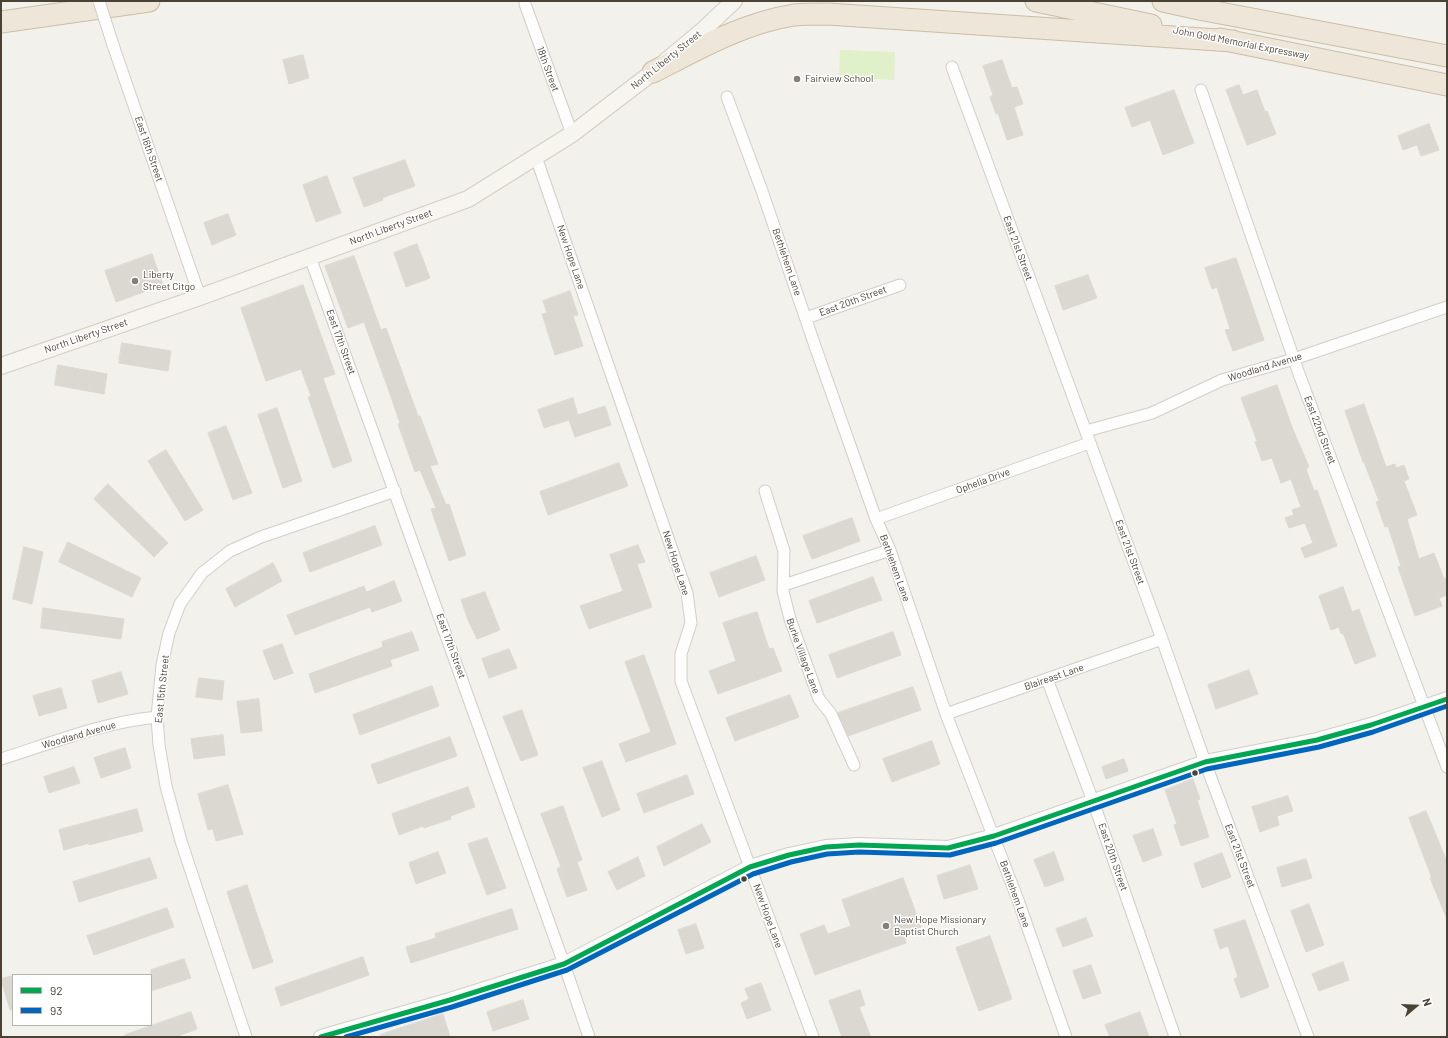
<!DOCTYPE html>
<style>
body{margin:0}
#map{position:relative;width:1448px;height:1038px;overflow:hidden;background:#f2f1ec;font-family:Barlow,sans-serif}
canvas{display:block}
.frame{position:absolute;inset:0;border:2px solid #4b4236;pointer-events:none}
.legend{position:absolute;left:12px;top:974px;width:140px;height:52px;box-sizing:border-box;background:#fff;border:1px solid #b7b3af;margin:0;padding:5px 7px;list-style:none;font-size:12px;color:#4b4236}
.legend li{display:flex;align-items:center;gap:8px;height:20px}
.legend b{width:20px;border:1px solid #b7b3af}
.north{position:absolute;left:1396px;top:986px;width:40px;height:40px;-webkit-text-stroke:3px #fff;paint-order:stroke;rotate:71deg;font-size:11px;font-weight:700;line-height:16px;text-align:center;color:#4b4236}
.north::after{content:'';display:block;margin:auto;width:14px;height:18px;background:#4b4236;clip-path:polygon(50% 0,100% 100%,50% 72%,0 100%)}
</style>
<div id="map">
<canvas width="1448" height="1038"></canvas>
<div class="frame"></div>
<ul class="legend">
<li><b style="height:5px;background:#00a651"></b>92</li>
<li><b style="height:5px;background:#0065bd"></b>93</li>
</ul>
<div class="north">N</div>
</div>
<script>
const g = document.querySelector('canvas').getContext('2d');
g.lineJoin = 'round';
function fillPath(path, color) { g.fillStyle = color; g.fill(path, 'evenodd'); }
function trace(path, color, width, dash) { g.strokeStyle = color; g.lineWidth = width; g.lineCap = dash ? 'butt' : 'round'; g.setLineDash(dash || []); g.stroke(path); }
function drawText(font, color, halo, rows, align = 'center') {
  g.font = font + ' Barlow,sans-serif'; g.lineWidth = 3; g.setLineDash([]); g.textBaseline = 'middle'; g.strokeStyle = halo; g.fillStyle = color; for (const [text, x, y, turn = 0] of rows) {
    g.save(); g.translate(x, y); g.rotate((+turn || 0) * Math.PI / 180); g.textAlign = isNaN(turn) ? turn : align; if (halo) g.strokeText(text, 0, 0); g.fillText(text, 0, 0); g.restore();
  }
}
fillPath(new Path2D(`
 M 840,50 L 895,52 L 894,80 L 839,77 Z`), '#e0f0c9');
const building = new Path2D(`
 M 303,55 L 309,78 L 289,84 L 283,60 Z
 M 1002,60 L 1012,88 L 1017,87 L 1023,104 L 1014,107 L 1023,135 L 1007,140 L 998,113 L 996,114 L 990,97 L 993,95 L 983,66 Z
 M 1239,85 L 1243,95 L 1257,90 L 1265,112 L 1267,111 L 1276,134 L 1247,145 L 1226,90 Z
 M 1174,90 L 1194,143 L 1163,155 L 1150,120 L 1132,127 L 1125,108 Z
 M 1429,124 L 1439,150 L 1421,156 L 1417,145 L 1403,150 L 1398,136 Z
 M 405,160 L 415,186 L 382,198 L 383,200 L 364,207 L 353,178 Z
 M 327,176 L 341,213 L 316,222 L 303,185 Z
 M 228,214 L 236,235 L 212,245 L 204,223 Z
 M 417,244 L 430,278 L 406,287 L 394,253 Z
 M 152,254 L 163,285 L 116,302 L 105,271 Z
 M 354,256 L 381,330 L 386,328 L 418,416 L 420,416 L 438,464 L 430,466 L 446,505 L 449,504 L 466,555 L 449,561 L 431,509 L 436,508 L 420,470 L 415,472 L 398,424 L 400,423 L 390,394 L 364,322 L 348,328 L 325,266 Z
 M 1236,258 L 1264,340 L 1233,351 L 1225,330 L 1230,329 L 1217,287 L 1212,289 L 1205,268 Z
 M 1088,275 L 1097,298 L 1063,310 L 1055,286 Z
 M 303,285 L 335,374 L 323,378 L 352,461 L 333,468 L 308,397 L 311,396 L 301,369 L 266,381 L 241,308 Z
 M 570,291 L 578,315 L 573,316 L 583,346 L 555,355 L 542,314 L 547,313 L 543,301 Z
 M 122,343 L 171,351 L 168,371 L 119,363 Z
 M 58,365 L 107,374 L 104,394 L 55,385 Z
 M 1277,385 L 1292,427 L 1309,467 L 1306,469 L 1314,491 L 1317,490 L 1337,546 L 1305,558 L 1301,548 L 1313,543 L 1305,523 L 1289,528 L 1285,518 L 1294,515 L 1292,510 L 1301,507 L 1291,479 L 1281,483 L 1272,458 L 1262,461 L 1255,442 L 1257,441 L 1241,398 Z
 M 573,398 L 578,415 L 605,406 L 611,425 L 575,437 L 569,420 L 544,428 L 538,410 Z
 M 1364,404 L 1386,467 L 1395,464 L 1396,468 L 1404,465 L 1409,479 L 1404,481 L 1417,515 L 1407,519 L 1419,559 L 1434,553 L 1444,579 L 1447,578 L 1447,595 L 1439,598 L 1442,606 L 1415,616 L 1398,567 L 1401,566 L 1388,526 L 1385,527 L 1376,502 L 1379,501 L 1364,462 L 1363,462 L 1345,411 Z
 M 277,408 L 302,481 L 283,488 L 258,415 Z
 M 226,426 L 252,493 L 233,500 L 208,433 Z
 M 166,450 L 203,510 L 185,521 L 148,461 Z
 M 619,463 L 628,486 L 548,515 L 540,492 Z
 M 108,484 L 168,543 L 154,557 L 94,499 Z
 M 852,518 L 860,541 L 812,559 L 803,536 Z
 M 375,526 L 382,545 L 310,572 L 303,553 Z
 M 68,542 L 141,578 L 132,597 L 59,562 Z
 M 638,545 L 645,562 L 637,564 L 652,607 L 589,629 L 580,606 L 623,591 L 610,555 Z
 M 24,547 L 43,552 L 32,604 L 13,599 Z
 M 756,556 L 765,580 L 719,597 L 710,573 Z
 M 273,563 L 282,581 L 235,607 L 226,589 Z
 M 873,577 L 882,600 L 817,623 L 809,601 Z
 M 394,581 L 402,601 L 372,612 L 370,607 L 295,635 L 287,615 L 364,586 L 366,592 Z
 M 1343,587 L 1352,612 L 1359,609 L 1376,656 L 1355,664 L 1343,633 L 1341,634 L 1339,627 L 1331,630 L 1319,596 Z
 M 485,592 L 500,630 L 477,639 L 468,620 L 461,600 Z
 M 43,608 L 124,619 L 121,639 L 41,628 Z
 M 757,612 L 769,649 L 773,648 L 782,671 L 718,694 L 709,671 L 736,661 L 723,623 Z
 M 412,632 L 419,650 L 390,660 L 392,666 L 315,693 L 309,674 L 383,647 L 382,642 Z
 M 893,632 L 901,655 L 837,678 L 829,655 Z
 M 282,644 L 293,673 L 274,680 L 263,651 Z
 M 509,649 L 517,668 L 489,678 L 482,659 Z
 M 644,655 L 676,744 L 626,762 L 619,744 L 651,732 L 625,662 Z
 M 1249,670 L 1258,694 L 1216,709 L 1208,685 Z
 M 121,672 L 128,694 L 98,703 L 92,681 Z
 M 199,678 L 224,681 L 222,700 L 196,697 Z
 M 432,686 L 439,706 L 360,735 L 353,715 Z
 M 913,687 L 921,710 L 848,736 L 838,713 Z
 M 61,688 L 67,708 L 39,716 L 33,696 Z
 M 790,695 L 799,717 L 735,741 L 726,718 Z
 M 259,699 L 262,731 L 241,733 L 237,702 Z
 M 522,710 L 538,755 L 521,761 L 503,717 Z
 M 223,735 L 225,755 L 194,759 L 191,739 Z
 M 450,737 L 457,756 L 378,784 L 371,765 Z
 M 932,741 L 940,764 L 892,782 L 883,759 Z
 M 125,748 L 131,768 L 101,778 L 94,758 Z
 M 1124,759 L 1128,771 L 1106,779 L 1102,767 Z
 M 602,761 L 620,810 L 602,817 L 583,768 Z
 M 74,767 L 80,783 L 49,793 L 44,777 Z
 M 687,775 L 694,794 L 644,813 L 637,794 Z
 M 1193,779 L 1200,799 L 1197,800 L 1209,837 L 1181,846 L 1174,825 L 1177,824 L 1165,790 Z
 M 228,785 L 243,834 L 216,841 L 213,829 L 208,830 L 198,794 Z
 M 468,787 L 475,807 L 450,816 L 451,819 L 424,828 L 423,826 L 399,835 L 392,814 Z
 M 1288,796 L 1293,811 L 1277,816 L 1279,825 L 1260,832 L 1252,807 Z
 M 563,806 L 582,860 L 577,862 L 587,890 L 567,897 L 557,869 L 561,867 L 541,814 Z
 M 137,809 L 143,831 L 89,845 L 89,843 L 64,850 L 59,830 Z
 M 1426,811 L 1447,862 L 1447,919 L 1430,878 L 1432,878 L 1409,818 Z
 M 702,824 L 711,842 L 664,866 L 657,847 Z
 M 1153,829 L 1162,855 L 1143,862 L 1133,836 Z
 M 487,838 L 506,888 L 487,895 L 468,844 Z
 M 438,852 L 446,873 L 416,884 L 409,863 Z
 M 1054,852 L 1064,880 L 1045,887 L 1034,860 Z
 M 1222,853 L 1231,877 L 1202,888 L 1194,864 Z
 M 638,857 L 645,876 L 617,890 L 608,872 Z
 M 150,858 L 157,878 L 79,902 L 73,882 Z
 M 1306,859 L 1312,878 L 1282,887 L 1277,868 Z
 M 970,865 L 978,889 L 944,899 L 937,876 Z
 M 903,878 L 921,927 L 903,934 L 906,943 L 815,975 L 800,934 L 824,925 L 828,934 L 851,926 L 842,900 Z
 M 247,885 L 273,962 L 253,969 L 227,892 Z
 M 1309,904 L 1324,945 L 1306,952 L 1291,911 Z
 M 167,908 L 174,927 L 94,955 L 87,936 Z
 M 512,909 L 518,929 L 411,963 L 406,947 L 436,938 L 435,934 Z
 M 1086,918 L 1093,936 L 1063,947 L 1056,929 Z
 M 1245,920 L 1269,987 L 1241,998 L 1234,979 L 1238,977 L 1228,946 L 1220,949 L 1214,930 Z
 M 696,924 L 704,948 L 686,954 L 678,930 Z
 M 990,936 L 1012,999 L 979,1011 L 956,948 Z
 M 363,957 L 369,975 L 281,1006 L 275,988 Z
 M 184,959 L 191,978 L 151,991 L 151,970 Z
 M 1343,962 L 1349,980 L 1319,991 L 1312,974 Z
 M 1091,965 L 1101,993 L 1083,999 L 1073,971 Z
 M 13,976 L 13,1009 L 10,1010 L 1,979 Z
 M 761,983 L 771,1010 L 747,1019 L 741,1003 L 749,999 L 745,989 Z
 M 860,990 L 865,1005 L 859,1007 L 871,1037 L 842,1037 L 829,1001 Z
 M 523,1000 L 529,1019 L 493,1031 L 487,1012 Z
 M 191,1012 L 197,1029 L 175,1037 L 125,1037 L 125,1035 Z
 M 1140,1012 L 1149,1037 L 1110,1037 L 1105,1025 Z
 M 443,1014 L 450,1037 L 381,1037 L 380,1035 Z`);
fillPath(building, '#dbd8d2');
trace(building, '#dbd8d1', 1);
const minor = new Path2D(`
 M 525,4 L 572,134
 M 113,45 L 200,297
 M 952,67 L 1162,639 L 1205,762 L 1308,1037
 M 1201,90 L 1299,374 L 1447,767
 M 727,97 L 762,191 L 815,346 L 876,519 L 890,550 L 946,714 L 1018,900 L 1066,1037
 M 536,157 L 687,593 L 691,623 L 681,654 L 681,681 L 813,1037
 M 310,257 L 564,964 L 589,1037
 M 806,318 L 900,285
 M 1086,431 L 1152,413 L 1222,380 L 1294,359 L 1447,307
 M 765,491 L 784,551 L 783,591 L 790,619 L 819,699 L 831,714 L 854,765
 M 876,519 L 1089,443
 M 784,585 L 890,550
 M 1047,679 L 1093,801 L 1175,1037
 M 946,714 L 1162,639
 M 1,759 C 52,743 104,722 157,717
 M 246,1037 L 181,841 L 166,786 L 159,745 L 157,717 L 162,665 L 169,633 L 180,604 L 202,573 L 230,551 L 261,537 L 395,491`);
const tertiary = new Path2D(`
 M 321,1037 L 450,1000 L 564,964 L 750,867 L 789,855 L 826,847 L 859,845 L 948,848 L 994,836 L 1205,762 L 1317,740 L 1371,725 L 1447,699`);
const secondary = new Path2D(`
 M 1,366 L 200,297 L 468,199 L 572,134 L 653,72 L 701,32 L 734,1`);
const motorway = new Path2D(`
 M 1036,1 L 1151,25
 M 1163,1 L 1199,9 L 1447,56
 M 1,22 L 149,1
 M 1220,39 L 1447,85
 M 653,72 C 698,49 743,23 794,15 C 805,14 817,14 828,14 L 1233,41`);
trace(minor, '#d1cec9', 13);
trace(tertiary, '#d1cec9', 16);
trace(secondary, '#d3cec2', 18);
trace(motorway, '#cdbea4', 23);
trace(minor, '#fdfdfc', 11);
trace(tertiary, '#fdfdfc', 14);
trace(secondary, '#f7f5ef', 16);
trace(motorway, '#ede6d9', 21);
const minorBridge = new Path2D(`
 M 99,1 L 113,45`);
trace(minorBridge, '#d1cec9', 13, []);
trace(minorBridge, '#fdfdfc', 11);
trace(new Path2D(`
 M 321,1037 L 450,1000 L 564,964 L 750,867 L 789,855 L 826,847 L 859,845 L 948,848 L 994,836 L 1205,762 L 1317,740 L 1371,725 L 1447,699`), '#00a651', 5);
trace(new Path2D(`
 M 346,1037 L 452,1007 L 567,970 L 753,874 L 791,862 L 827,854 L 859,852 L 950,855 L 996,843 L 1207,769 L 1319,747 L 1373,732 L 1447,706`), '#0065bd', 5);
for (const [x, y, r, color] of [
 [797,79,4,"#857f76"],
 [135,281,4,"#857f76"],
 [1195,773,3.5,"#4b4236"],
 [744,879,3.5,"#4b4236"],
 [886,926,4,"#857f76"]
]) { const dot = new Path2D(); dot.arc(x, y, r, 0, 2 * Math.PI); g.fillStyle = color; g.fill(dot); trace(dot, '#fff', 1.5); }
drawText('10px', '#4b4236', '#fff', [
 ["John Gold Memorial Expressway",1241,43,11],
 ["North Liberty Street",666,60,-39],
 ["18th Street",548,69,70],
 ["East 16th Street",149,149,71],
 ["North Liberty Street",391,227,-20],
 ["East 21st Street",1018,248,70],
 ["New Hope Lane",571,257,71],
 ["Bethlehem Lane",787,262,71],
 ["East 20th Street",853,301,-20],
 ["North Liberty Street",86,336,-19],
 ["East 17th Street",341,342,70],
 ["Woodland Avenue",1265,367,-17],
 ["East 22nd Street",1320,430,69],
 ["Ophelia Drive",983,481,-20],
 ["East 21st Street",1130,552,70],
 ["New Hope Lane",676,563,72],
 ["Bethlehem Lane",895,568,70],
 ["East 17th Street",451,646,70],
 ["Burke Village Lane",803,656,70],
 ["Blaireast Lane",1054,677,-19],
 ["East 15th Street",162,689,-84],
 ["Woodland Avenue",79,735,-16],
 ["East 21st Street",1240,856,69],
 ["East 20th Street",1113,857,71],
 ["Bethlehem Lane",1015,894,70],
 ["New Hope Lane",768,916,70]
]);
drawText('10px', '#4b4236', '#fff', [
 ["Fairview School",805,79],
 ["Liberty",143,275],
 ["Street Citgo",143,287],
 ["New Hope Missionary",894,920],
 ["Baptist Church",894,932]
], 'left');
</script>
